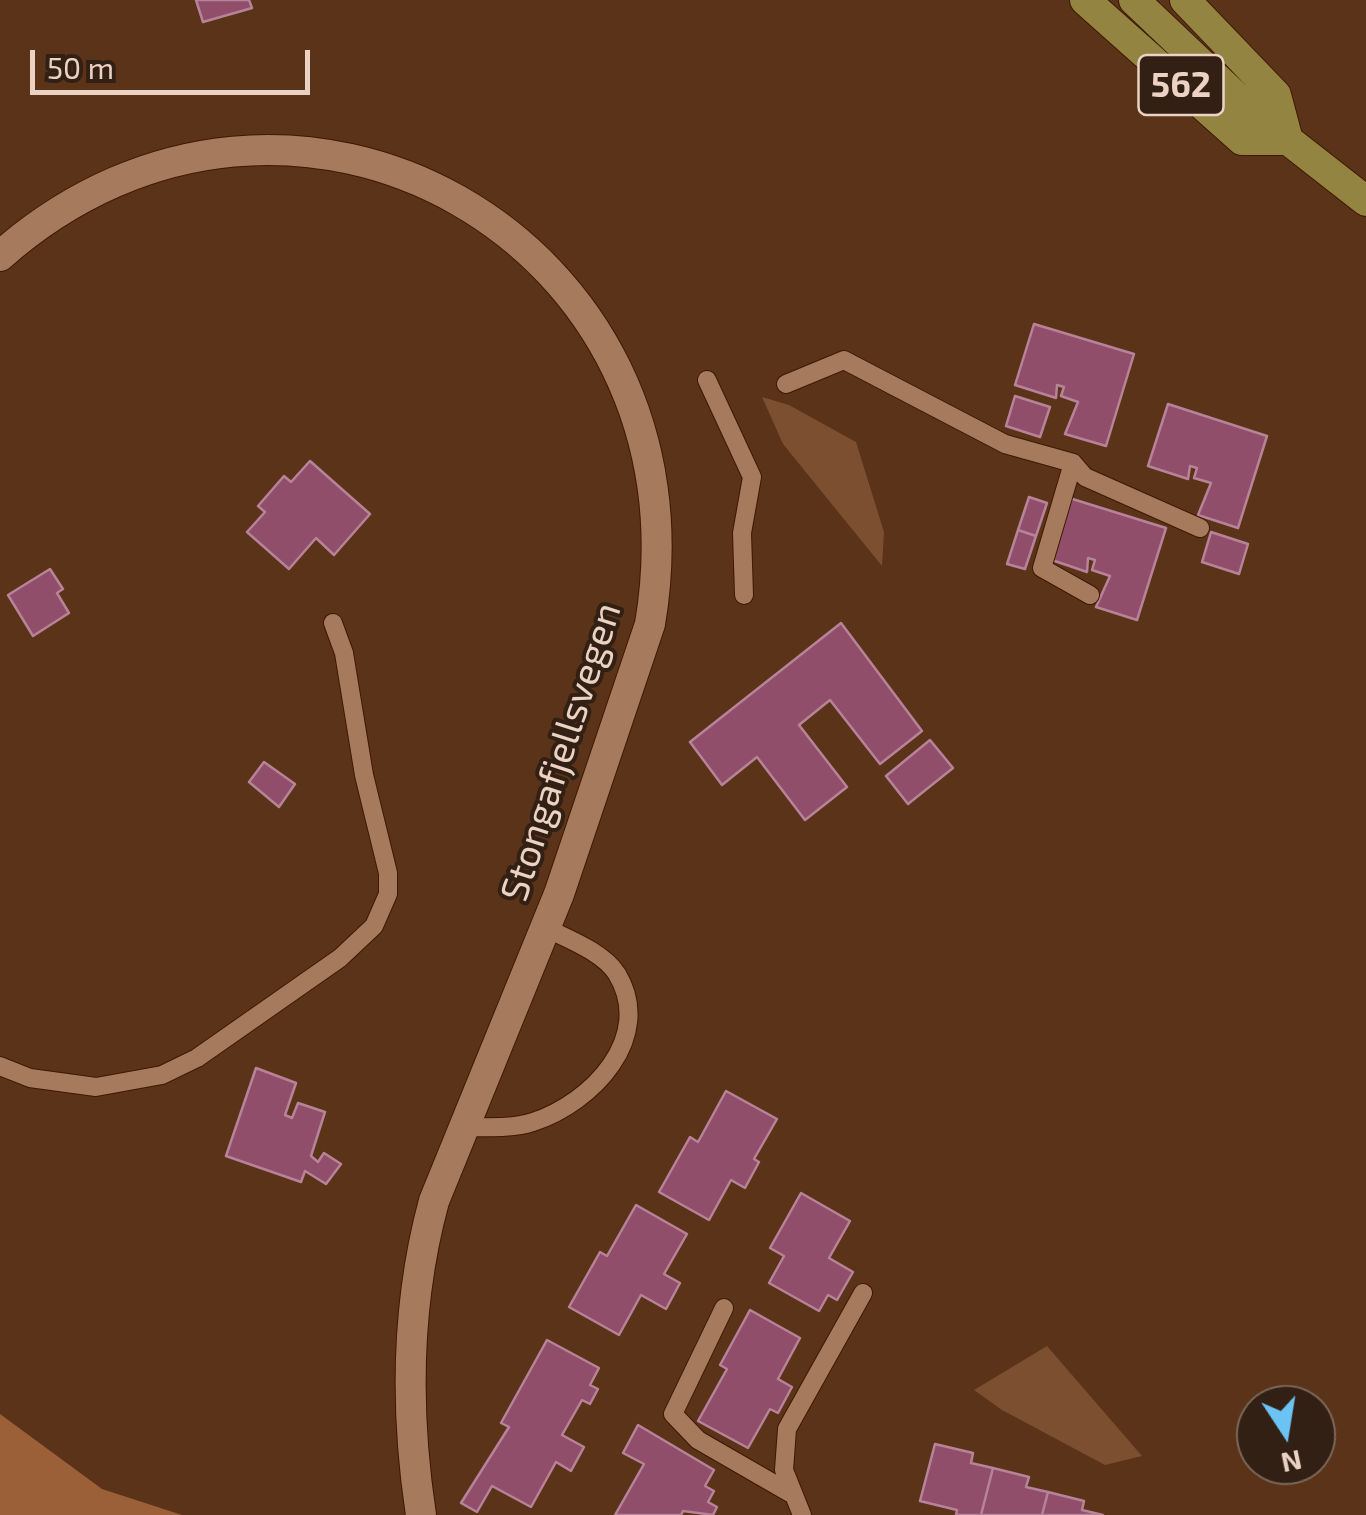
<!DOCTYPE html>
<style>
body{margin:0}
#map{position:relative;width:1366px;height:1515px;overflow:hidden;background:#5a3318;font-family:"Exo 2",sans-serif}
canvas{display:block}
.north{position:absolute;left:1236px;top:1385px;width:100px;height:100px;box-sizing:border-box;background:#322015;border:2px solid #7c675b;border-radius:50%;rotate:168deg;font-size:28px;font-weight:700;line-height:40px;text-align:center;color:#ebd2c3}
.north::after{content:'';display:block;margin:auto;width:35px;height:45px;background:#6ac3f2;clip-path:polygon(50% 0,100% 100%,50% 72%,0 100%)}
.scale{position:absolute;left:30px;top:50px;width:280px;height:45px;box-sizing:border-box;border:5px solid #ebd2c3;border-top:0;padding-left:12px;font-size:30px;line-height:35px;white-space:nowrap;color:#ebd2c3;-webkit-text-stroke:8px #322015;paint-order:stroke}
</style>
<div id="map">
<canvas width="1366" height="1515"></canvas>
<div class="north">N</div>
<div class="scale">50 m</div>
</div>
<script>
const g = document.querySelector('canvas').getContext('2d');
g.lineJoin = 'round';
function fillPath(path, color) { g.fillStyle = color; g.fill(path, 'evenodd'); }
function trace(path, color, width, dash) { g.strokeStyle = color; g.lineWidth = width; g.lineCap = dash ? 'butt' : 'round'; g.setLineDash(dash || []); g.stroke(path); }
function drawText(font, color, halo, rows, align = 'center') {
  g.font = font + ' "Exo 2",sans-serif'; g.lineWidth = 8; g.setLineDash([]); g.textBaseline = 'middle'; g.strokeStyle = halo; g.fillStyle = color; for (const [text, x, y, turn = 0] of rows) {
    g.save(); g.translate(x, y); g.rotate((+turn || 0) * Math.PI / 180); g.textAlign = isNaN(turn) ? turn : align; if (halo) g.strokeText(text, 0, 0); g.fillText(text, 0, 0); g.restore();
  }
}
fillPath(new Path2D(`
 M 762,397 L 789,405 L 856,442 L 884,532 L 882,566 L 783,444 Z
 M 1047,1346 L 1142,1456 L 1105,1465 L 1002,1410 L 974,1390 Z`), '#7c4f30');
fillPath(new Path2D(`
 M 0,1414 L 102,1489 L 182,1515 L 0,1515 Z`), '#9c6038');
const building = new Path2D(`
 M 196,0 L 249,0 L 252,8 L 203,22 Z
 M 1034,324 L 1134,354 L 1106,446 L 1065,434 L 1078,402 L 1061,396 L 1064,387 L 1057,385 L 1056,398 L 1015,385 Z
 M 1015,396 L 1050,407 L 1040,437 L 1006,426 Z
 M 1168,404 L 1267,436 L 1238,528 L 1198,515 L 1211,483 L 1194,478 L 1197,468 L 1190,466 L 1188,479 L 1148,466 Z
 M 310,461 L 370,514 L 334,555 L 316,538 L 289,569 L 247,532 L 265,512 L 258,506 L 284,476 L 291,482 Z
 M 1029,497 L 1047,503 L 1036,536 L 1018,530 Z
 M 1066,497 L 1166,528 L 1137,620 L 1096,607 L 1110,576 L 1092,570 L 1095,560 L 1088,558 L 1087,572 L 1046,558 Z
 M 1018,530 L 1036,536 L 1025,569 L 1007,564 Z
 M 1211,532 L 1248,544 L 1239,574 L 1202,562 Z
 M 50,569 L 63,589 L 57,593 L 69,613 L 33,636 L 8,595 Z
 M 841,623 L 922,731 L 880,764 L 830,700 L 799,725 L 847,787 L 805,820 L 757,757 L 722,785 L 690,742 Z
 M 930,740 L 953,768 L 908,804 L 886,776 Z
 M 264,762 L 295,784 L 279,807 L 249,782 Z
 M 256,1068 L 296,1083 L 285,1115 L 292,1118 L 298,1103 L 325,1112 L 311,1156 L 318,1162 L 324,1153 L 341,1164 L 326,1184 L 305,1171 L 301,1182 L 226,1156 Z
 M 726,1091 L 777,1119 L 754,1159 L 759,1162 L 745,1188 L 731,1180 L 709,1220 L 659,1192 L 690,1137 L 698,1142 Z
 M 801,1193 L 850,1221 L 829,1258 L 853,1272 L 837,1300 L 828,1295 L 819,1311 L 769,1283 L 784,1256 L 770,1248 Z
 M 636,1205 L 687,1234 L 664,1274 L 680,1283 L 666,1309 L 641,1295 L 619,1335 L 569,1307 L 600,1252 L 607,1256 Z
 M 750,1310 L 800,1338 L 778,1379 L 792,1387 L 778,1413 L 770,1409 L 748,1448 L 698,1421 L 727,1369 L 720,1365 Z
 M 547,1340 L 599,1368 L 590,1385 L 598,1389 L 590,1404 L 582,1400 L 562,1435 L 584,1447 L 571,1471 L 556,1462 L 531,1507 L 492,1486 L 477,1512 L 461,1503 L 509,1427 L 501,1423 Z
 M 638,1425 L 714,1470 L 705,1486 L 714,1491 L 708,1502 L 717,1507 L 713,1515 L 683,1511 L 681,1515 L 615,1515 L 644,1464 L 623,1453 Z
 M 935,1444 L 973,1453 L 971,1463 L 993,1468 L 981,1515 L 956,1515 L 957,1510 L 920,1501 Z
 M 993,1468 L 1029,1477 L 1026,1487 L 1048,1492 L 1042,1515 L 981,1515 Z
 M 1048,1492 L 1084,1501 L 1082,1510 L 1103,1515 L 1042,1515 Z`);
fillPath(building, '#904e6b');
trace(building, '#b78398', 2.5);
const service = new Path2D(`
 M 707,380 L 752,477 L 742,533 L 744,595
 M 786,384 L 844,360 L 1005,444 L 1073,463 L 1085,477 L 1200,528
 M 1073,463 L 1042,568 L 1090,595
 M 0,1066 L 30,1078 L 96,1087 L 162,1075 L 197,1058 L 340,958 L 374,926 L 388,894 L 388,873 L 364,775 L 344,653 L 333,623
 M 463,1127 C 486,1127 512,1129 533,1122 C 592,1103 655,1037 617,974 C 603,952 568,939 546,928
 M 724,1308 L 673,1414 L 698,1440 L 790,1493
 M 802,1515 L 784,1470 L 787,1429 L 863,1293`);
const tertiary = new Path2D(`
 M 0,256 C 290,0 715,241 650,624 L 559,894 L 434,1201 C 406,1304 405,1410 421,1515`);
const primary = new Path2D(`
 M 1085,0 L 1242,140 L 1288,140
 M 1134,0 L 1251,111 L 1366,201
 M 1185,0 L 1276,95 L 1288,140`);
trace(service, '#3e1900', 20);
trace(tertiary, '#3e1900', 32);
trace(primary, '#3e1900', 32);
trace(service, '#a67a5d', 18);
trace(tertiary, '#a67a5d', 30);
trace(primary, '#938541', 30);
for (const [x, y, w] of [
 [1181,85,85]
]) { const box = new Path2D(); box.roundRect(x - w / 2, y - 30, w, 60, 8); g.fillStyle = '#322015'; g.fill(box); trace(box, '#ebd2c3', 2.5); }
drawText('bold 35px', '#ebd2c3', null, [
 ["562",1181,85]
]);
drawText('38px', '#ebd2c3', '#322015', [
 ["Stongafjellsvegen",561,752,-72]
]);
</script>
